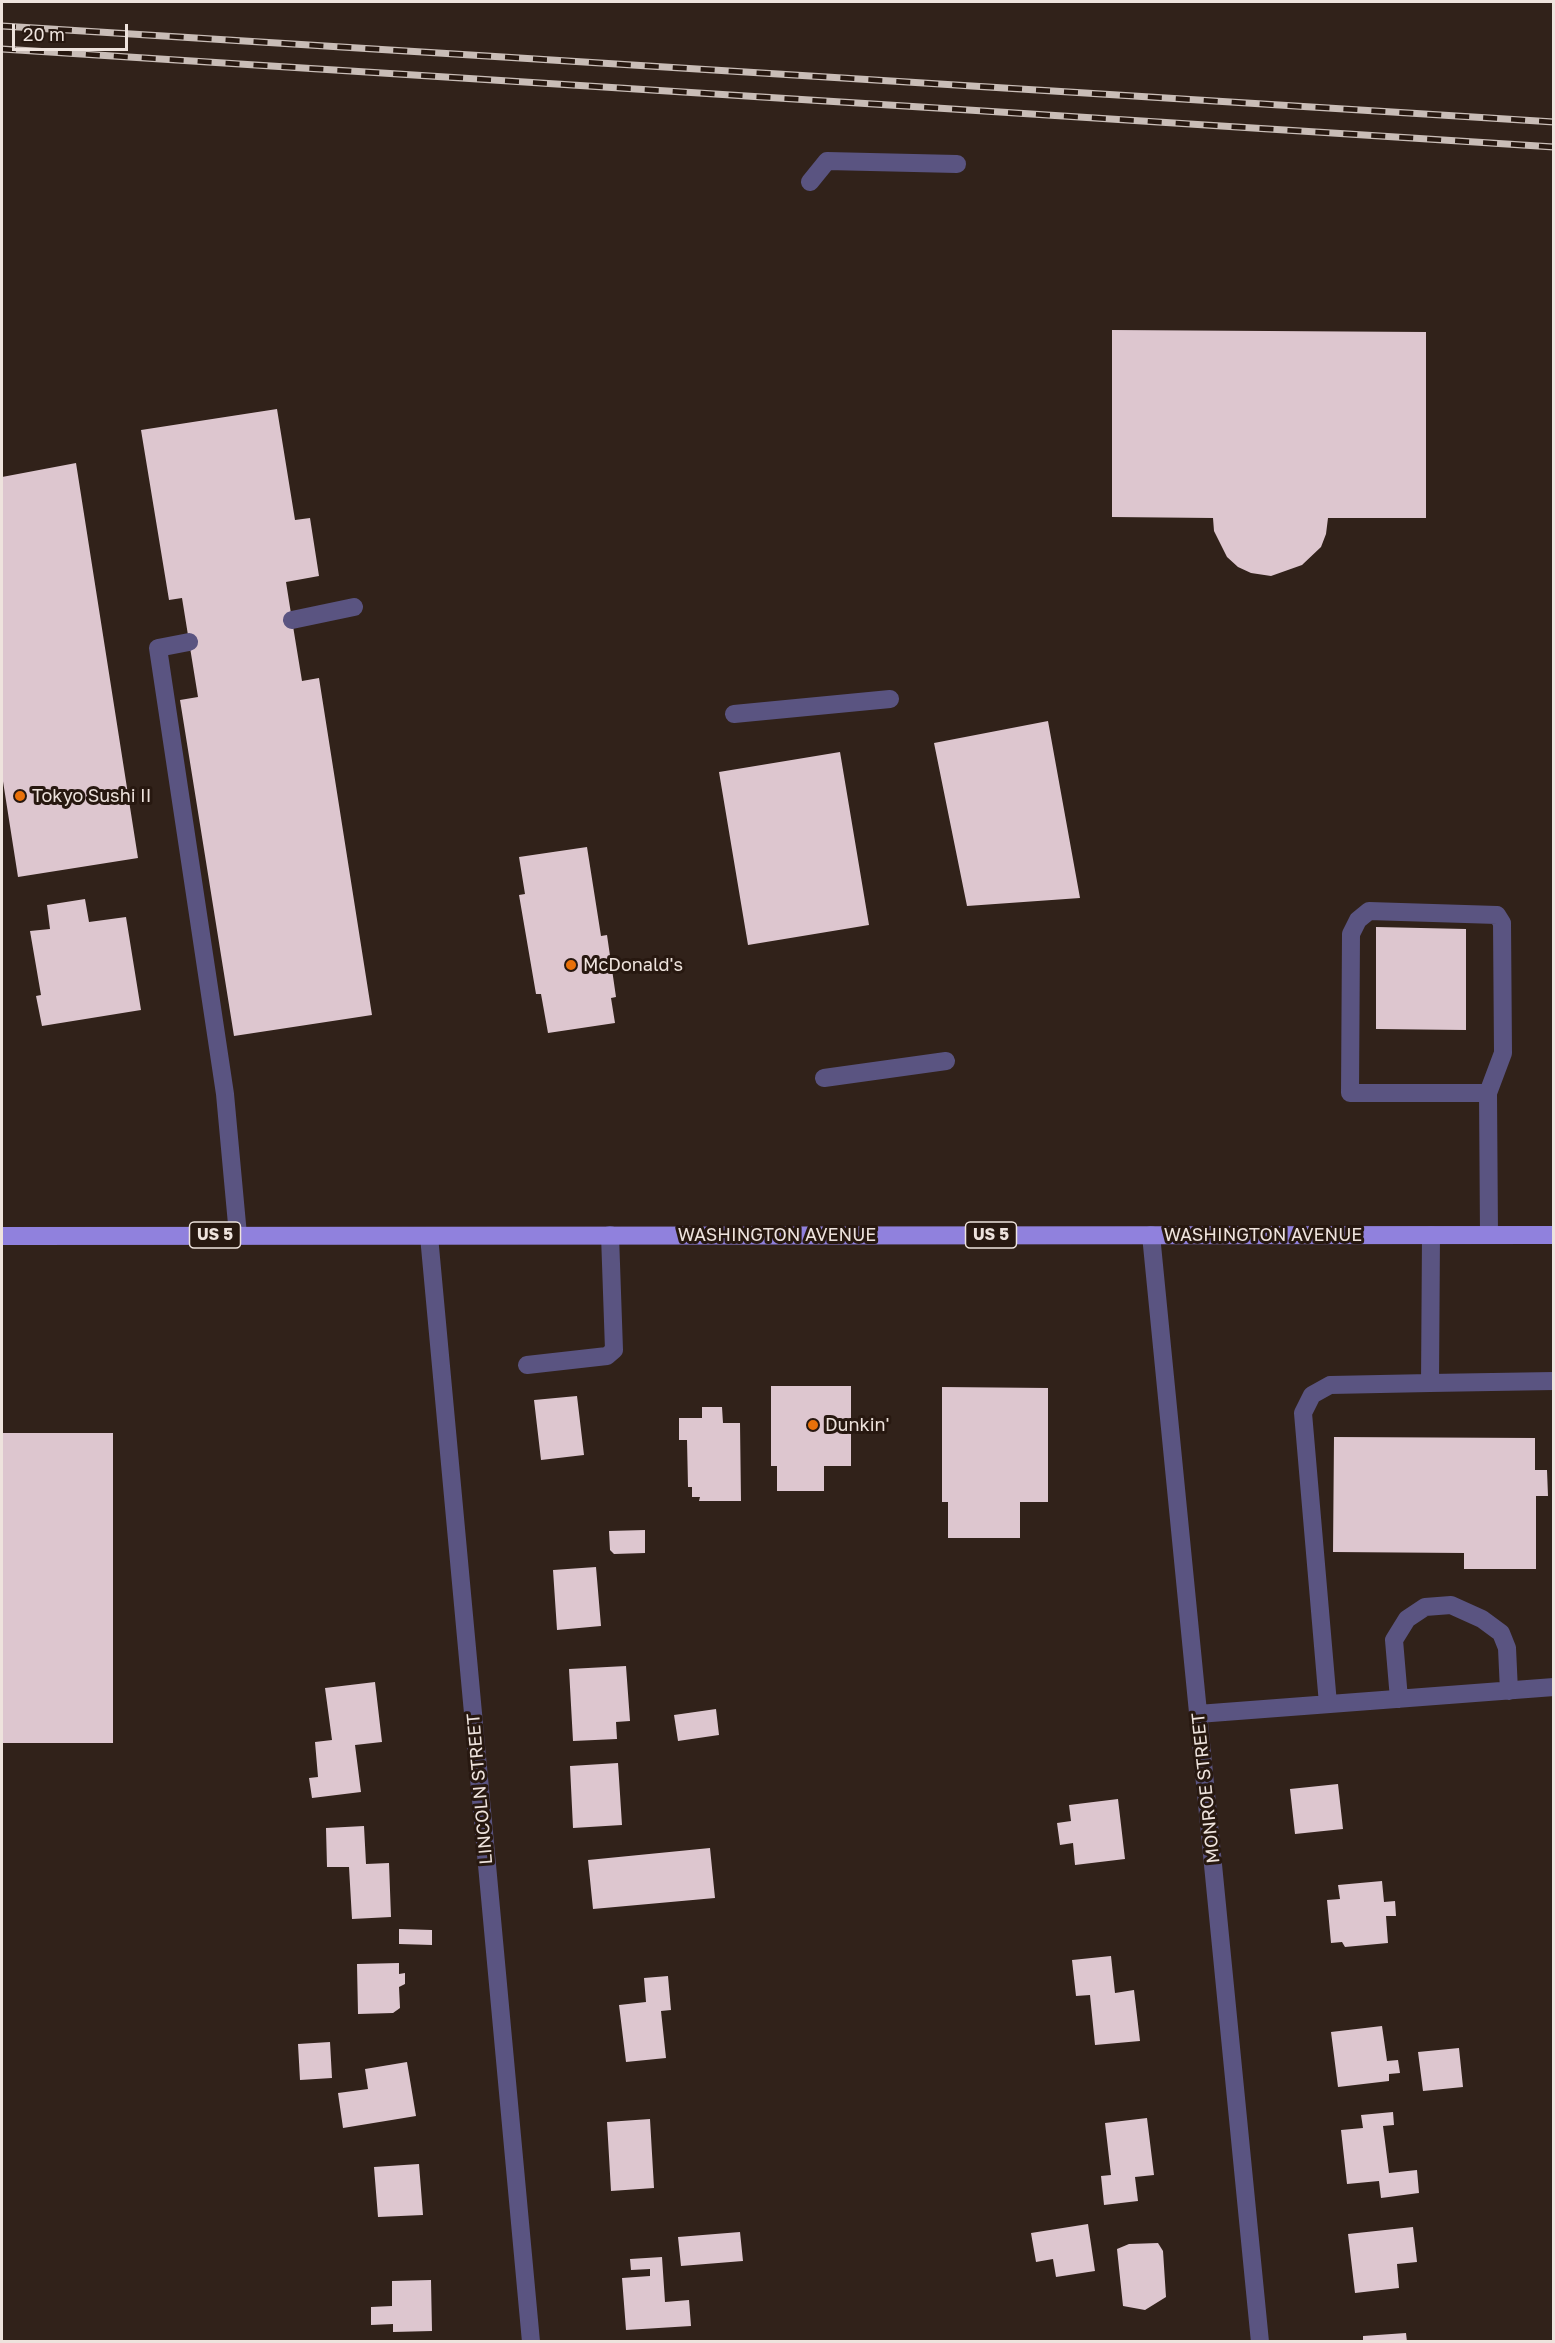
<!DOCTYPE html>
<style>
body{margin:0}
#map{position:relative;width:1555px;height:2343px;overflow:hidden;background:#31221a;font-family:"Golos Text",sans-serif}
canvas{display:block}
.frame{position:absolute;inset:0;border:3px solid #eee3dd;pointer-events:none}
.scale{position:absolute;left:12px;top:24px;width:116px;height:27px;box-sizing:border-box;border:3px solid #eee3dd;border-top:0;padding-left:8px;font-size:18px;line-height:21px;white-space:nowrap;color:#eee3dd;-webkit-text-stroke:4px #271810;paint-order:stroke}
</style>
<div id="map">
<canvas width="1555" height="2343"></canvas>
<div class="frame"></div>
<div class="scale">20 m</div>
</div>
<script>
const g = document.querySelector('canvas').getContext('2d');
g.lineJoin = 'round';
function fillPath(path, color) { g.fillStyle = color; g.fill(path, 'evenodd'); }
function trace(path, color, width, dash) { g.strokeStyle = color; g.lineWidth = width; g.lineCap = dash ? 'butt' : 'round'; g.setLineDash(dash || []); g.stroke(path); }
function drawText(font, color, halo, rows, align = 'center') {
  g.font = font + ' "Golos Text",sans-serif'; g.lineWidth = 6; g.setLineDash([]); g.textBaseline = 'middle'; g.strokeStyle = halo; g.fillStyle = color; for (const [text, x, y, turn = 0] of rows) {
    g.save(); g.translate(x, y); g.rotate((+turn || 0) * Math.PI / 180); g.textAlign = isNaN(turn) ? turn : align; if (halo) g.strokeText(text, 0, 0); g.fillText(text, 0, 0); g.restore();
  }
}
fillPath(new Path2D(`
 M 1112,330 L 1426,332 L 1426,518 L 1328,518 L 1326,534 L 1321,547 L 1302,565 L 1271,576 L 1251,573 L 1238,567 L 1227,557 L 1214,531 L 1213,518 L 1112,517 Z
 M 277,409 L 295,520 L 310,518 L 319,576 L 286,582 L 292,620 L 302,681 L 319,678 L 372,1015 L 234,1036 L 180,700 L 198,697 L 182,598 L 169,600 L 141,430 Z
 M 76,463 L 138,858 L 18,877 L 2,775 L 2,477 Z
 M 1048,721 L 1080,898 L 967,906 L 934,743 Z
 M 840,752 L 869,925 L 748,945 L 719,772 Z
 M 587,847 L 601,936 L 607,935 L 616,997 L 611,998 L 615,1023 L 548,1033 L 541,994 L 536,994 L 519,895 L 525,894 L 519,857 Z
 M 85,899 L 89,922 L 126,917 L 141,1010 L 42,1026 L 36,996 L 41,995 L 30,931 L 50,929 L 47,905 Z
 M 1376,927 L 1466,929 L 1466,1030 L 1376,1029 Z
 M 771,1386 L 851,1386 L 851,1466 L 824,1466 L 824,1491 L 777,1491 L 777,1466 L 771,1466 Z
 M 942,1387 L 1048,1388 L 1048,1502 L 1020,1502 L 1020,1538 L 948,1538 L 948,1502 L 942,1502 Z
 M 577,1396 L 584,1455 L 541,1460 L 534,1400 Z
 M 702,1407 L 722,1407 L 723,1423 L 740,1423 L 741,1501 L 699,1501 L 700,1497 L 692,1497 L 692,1487 L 688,1487 L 687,1440 L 679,1440 L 679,1418 L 702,1418 Z
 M 2,1433 L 113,1433 L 113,1743 L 2,1743 Z
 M 1334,1437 L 1535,1438 L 1535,1470 L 1547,1470 L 1548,1496 L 1536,1496 L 1536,1569 L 1464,1569 L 1464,1553 L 1333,1552 Z
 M 645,1530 L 645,1553 L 614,1554 L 610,1550 L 609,1531 Z
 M 596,1567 L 601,1626 L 557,1630 L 553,1570 Z
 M 626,1666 L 630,1721 L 616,1722 L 617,1739 L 573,1741 L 569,1669 Z
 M 375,1682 L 382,1742 L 355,1745 L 361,1792 L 312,1798 L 309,1778 L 318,1777 L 315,1742 L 332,1740 L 325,1688 Z
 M 716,1709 L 719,1735 L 678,1741 L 674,1715 Z
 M 618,1763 L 622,1825 L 573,1828 L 570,1766 Z
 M 1338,1784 L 1343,1829 L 1295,1834 L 1290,1789 Z
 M 1118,1799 L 1125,1859 L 1075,1865 L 1073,1843 L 1060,1845 L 1057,1823 L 1071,1821 L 1069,1805 Z
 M 364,1826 L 366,1864 L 389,1863 L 391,1917 L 352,1919 L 349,1867 L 327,1867 L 326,1828 Z
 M 710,1848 L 715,1898 L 593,1909 L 588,1860 Z
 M 1382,1881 L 1384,1902 L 1395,1901 L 1396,1916 L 1386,1916 L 1388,1943 L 1345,1947 L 1342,1942 L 1331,1943 L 1327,1900 L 1340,1899 L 1338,1885 Z
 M 399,1929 L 432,1930 L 432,1945 L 399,1944 Z
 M 1111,1956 L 1115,1993 L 1134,1990 L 1140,2041 L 1095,2045 L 1090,1995 L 1076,1996 L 1072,1960 Z
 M 399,1963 L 399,1974 L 405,1973 L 405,1984 L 399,1987 L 400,2008 L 393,2013 L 358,2014 L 357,1964 Z
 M 668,1976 L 671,2010 L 661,2011 L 666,2058 L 626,2062 L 619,2005 L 646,2002 L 644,1978 Z
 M 1382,2026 L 1387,2061 L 1398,2060 L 1400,2073 L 1389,2074 L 1389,2081 L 1338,2087 L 1331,2032 Z
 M 330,2042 L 332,2078 L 300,2080 L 298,2044 Z
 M 1459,2048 L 1463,2087 L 1423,2091 L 1418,2052 Z
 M 407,2062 L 416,2116 L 343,2128 L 338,2093 L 368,2089 L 365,2069 Z
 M 1393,2112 L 1394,2125 L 1383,2126 L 1389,2173 L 1417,2170 L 1419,2193 L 1381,2198 L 1379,2181 L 1347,2184 L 1341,2130 L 1363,2128 L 1361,2115 Z
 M 1147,2118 L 1154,2175 L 1135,2177 L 1138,2201 L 1104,2205 L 1101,2176 L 1111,2175 L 1105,2123 Z
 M 650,2119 L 654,2188 L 611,2191 L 607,2122 Z
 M 419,2164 L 423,2215 L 378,2217 L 374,2167 Z
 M 1088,2224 L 1095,2271 L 1056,2277 L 1053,2259 L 1036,2262 L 1031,2233 Z
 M 1413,2227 L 1417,2262 L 1397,2264 L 1399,2288 L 1355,2293 L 1348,2234 Z
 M 740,2232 L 743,2261 L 681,2266 L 678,2237 Z
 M 1158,2243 L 1163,2251 L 1166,2297 L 1145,2310 L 1123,2306 L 1117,2249 L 1129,2244 Z
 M 662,2257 L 665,2302 L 689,2300 L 691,2326 L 626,2330 L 622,2278 L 650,2276 L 650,2269 L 631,2270 L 630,2259 Z
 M 431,2280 L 432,2331 L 393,2332 L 393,2324 L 371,2325 L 371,2307 L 392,2306 L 392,2281 Z
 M 1406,2333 L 1407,2342 L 1363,2342 L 1363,2336 Z`), '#ddc6cf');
trace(new Path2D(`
 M 810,182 L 827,161 L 957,164
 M 292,620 L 354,607
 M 189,642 L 158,648 L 225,1094 L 238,1235
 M 734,714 L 890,699
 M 824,1078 L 946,1061
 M 1488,1093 L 1350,1093 L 1351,934 L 1358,920 L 1369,911 L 1497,915 L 1502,923 L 1503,1053 L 1488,1093 L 1489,1235
 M 1151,1235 L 1260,2342
 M 1431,1235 L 1430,1383 L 1554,1381
 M 429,1236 L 531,2342
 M 527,1365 L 607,1356 L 614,1350 L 610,1235
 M 1399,1699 L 1394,1640 L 1407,1619 L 1425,1607 L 1451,1605 L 1482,1619 L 1501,1633 L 1507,1648 L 1509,1691
 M 1328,1704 L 1303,1413 L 1312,1395 L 1330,1385 L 1430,1383
 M 1198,1714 L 1554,1687`), '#5a5481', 18);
trace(new Path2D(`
 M 2,1236 L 1554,1235`), '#9081dd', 18);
const rail = new Path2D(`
 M 2,26 L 1554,122
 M 2,49 L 1554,147`);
trace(rail, '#c9bdb7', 7);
trace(rail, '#271810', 4.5, [14]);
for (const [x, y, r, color] of [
 [20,796,6,"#e8710a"],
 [571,965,6,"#e8710a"],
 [813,1425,6,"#e8710a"]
]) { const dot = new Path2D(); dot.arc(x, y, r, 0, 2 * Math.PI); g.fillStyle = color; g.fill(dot); trace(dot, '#271810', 2); }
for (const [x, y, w] of [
 [215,1235,51],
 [991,1235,51]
]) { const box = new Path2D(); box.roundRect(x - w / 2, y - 13, w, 26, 4.5); g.fillStyle = '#271810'; g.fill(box); trace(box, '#eee3dd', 1.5); }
drawText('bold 16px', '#eee3dd', null, [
 ["US 5",215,1235],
 ["US 5",991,1235]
]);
drawText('18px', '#eee3dd', '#271810', [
 ["Tokyo Sushi II",32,796],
 ["McDonald's",583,965],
 ["Dunkin'",825,1425]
], 'left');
drawText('18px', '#eee3dd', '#271810', [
 ["WASHINGTON AVENUE",777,1235],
 ["WASHINGTON AVENUE",1263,1235],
 ["MONROE STREET",1206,1788,-96],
 ["LINCOLN STREET",480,1789,-95]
]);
</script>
